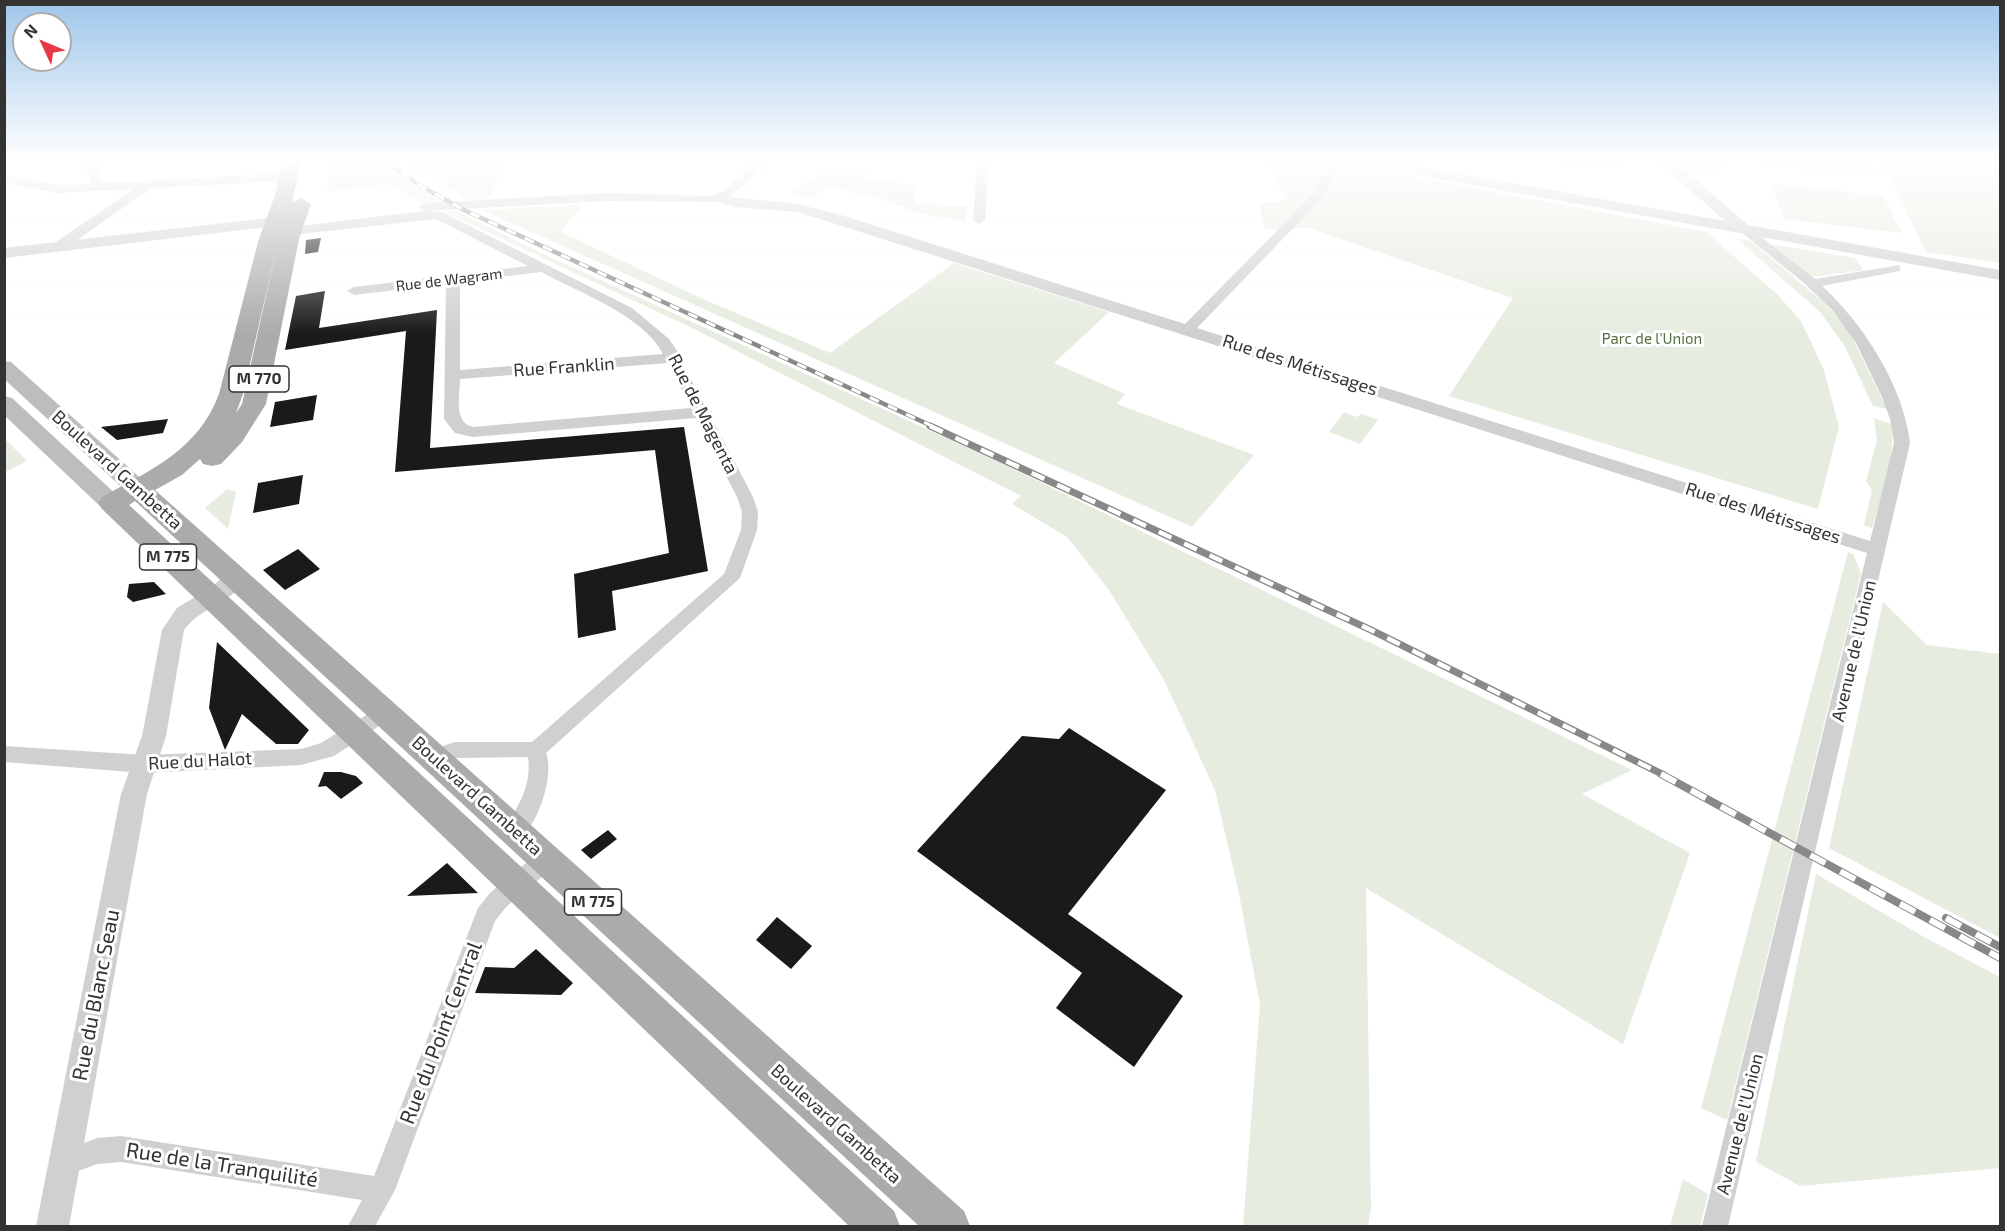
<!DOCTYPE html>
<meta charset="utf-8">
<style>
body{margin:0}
#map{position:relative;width:2005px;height:1231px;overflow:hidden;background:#fff;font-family:"Exo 2",sans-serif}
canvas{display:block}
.frame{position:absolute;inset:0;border:6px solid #333;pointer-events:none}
.north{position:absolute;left:12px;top:12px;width:60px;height:60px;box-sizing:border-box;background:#fff;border:2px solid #adadad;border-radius:50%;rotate:314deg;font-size:16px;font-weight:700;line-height:24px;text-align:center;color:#333}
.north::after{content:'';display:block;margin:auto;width:21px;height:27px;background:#e63946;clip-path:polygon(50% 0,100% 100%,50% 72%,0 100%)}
</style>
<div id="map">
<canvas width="2005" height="1231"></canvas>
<div class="frame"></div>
<div class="north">N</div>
</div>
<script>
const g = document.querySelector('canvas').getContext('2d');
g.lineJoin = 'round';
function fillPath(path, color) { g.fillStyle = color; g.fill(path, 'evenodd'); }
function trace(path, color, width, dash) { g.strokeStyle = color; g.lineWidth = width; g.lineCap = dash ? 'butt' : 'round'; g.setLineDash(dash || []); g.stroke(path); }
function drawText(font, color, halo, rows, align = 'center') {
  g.font = font + ' "Exo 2",sans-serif'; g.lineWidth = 6; g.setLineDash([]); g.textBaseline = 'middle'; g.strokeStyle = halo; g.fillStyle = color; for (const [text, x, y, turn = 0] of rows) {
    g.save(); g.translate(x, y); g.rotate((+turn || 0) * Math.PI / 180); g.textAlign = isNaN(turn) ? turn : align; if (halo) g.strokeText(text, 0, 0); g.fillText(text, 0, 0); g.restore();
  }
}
fillPath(new Path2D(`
 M 330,161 L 375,161 L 439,201 L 427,203 L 386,184 L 327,192 Z
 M 408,161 L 507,161 L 488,199 L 468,200 Z
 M 1269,161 L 1331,161 L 1706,232 L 1777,294 L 1801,321 L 1824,370 L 1839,427 L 1818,509 L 1449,396 L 1513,298 L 1308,228 L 1265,229 L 1259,204 L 1286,200 Z
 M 1675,161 L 1722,161 L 1725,163 L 1719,170 L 1685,170 Z
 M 1737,161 L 1867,161 L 1876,177 L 1737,162 Z
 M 1882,161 L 2000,161 L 2000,263 L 1926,252 Z
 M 817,174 L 868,174 L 867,179 L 916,185 L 914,204 L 968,206 L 965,222 L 917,212 L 878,198 L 826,186 L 814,198 L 791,194 Z
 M 1770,183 L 1883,196 L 1902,233 L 1785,219 Z
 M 582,205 L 561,232 L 703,299 L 830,353 L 954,263 L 1109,312 L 1054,363 L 1125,394 L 1117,404 L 1254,455 L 1192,527 L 482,210 Z
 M 457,211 L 535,250 L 1003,464 L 1632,770 L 1582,794 L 1690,853 L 1623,1044 L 1366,888 L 1371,1208 L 1368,1226 L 1243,1226 L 1260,1005 L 1238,889 L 1215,790 L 1164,680 L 1109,590 L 1067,537 L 1012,504 L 1021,496 L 692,328 L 445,212 Z
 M 1736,238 L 1751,241 L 1823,302 L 1847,327 L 1887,409 L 1873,406 L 1844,345 L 1820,312 Z
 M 1770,244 L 1855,258 L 1864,270 L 1811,277 Z
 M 1344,412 L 1356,417 L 1362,414 L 1378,420 L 1360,444 L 1329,432 Z
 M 1874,418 L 1891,424 C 1896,461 1882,493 1872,528 L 1864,525 L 1872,490 L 1866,481 L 1877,440 Z
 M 5,439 L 27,461 L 5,472 L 4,472 Z
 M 227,489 L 236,492 L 228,529 L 205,508 Z
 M 1848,552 L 1853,554 L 1861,573 L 1727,1120 L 1701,1108 Z
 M 1883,602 L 1927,645 L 2000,654 L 2000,938 L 1829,848 Z
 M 1816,874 L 1924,937 L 2000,977 L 2000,1168 L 1800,1186 L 1756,1162 Z
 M 1683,1179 L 1708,1194 L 1700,1226 L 1670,1226 Z`), '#e6ecdf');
fillPath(new Path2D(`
 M 321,238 L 318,252 L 305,254 L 306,240 Z
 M 325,291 L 319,328 L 437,310 L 430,448 L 684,427 L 708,571 L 612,591 L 616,630 L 578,638 L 574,574 L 669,553 L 655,450 L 395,472 L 406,331 L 285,350 L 296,296 Z
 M 317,395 L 313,420 L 270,427 L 275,402 Z
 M 168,419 L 163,433 L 117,440 L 101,427 Z
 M 303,475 L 299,504 L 253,513 L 258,483 Z
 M 298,549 L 320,569 L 285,590 L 263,570 Z
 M 154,582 L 166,594 L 133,602 L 127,597 L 129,584 Z
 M 217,642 L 309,730 L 298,744 L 276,744 L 242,714 L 225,750 L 209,708 Z
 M 1069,728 L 1166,790 L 1068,914 L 1183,996 L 1134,1067 L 1056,1008 L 1082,973 L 917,851 L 1022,736 L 1059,739 Z
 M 324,772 L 341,772 L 356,776 L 363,783 L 341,799 L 326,786 L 318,787 Z
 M 608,830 L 617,839 L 591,859 L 581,850 Z
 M 447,863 L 478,893 L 407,896 L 423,883 Z
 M 777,917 L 812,946 L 791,969 L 756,940 Z
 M 536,949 L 573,983 L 561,995 L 475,993 L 485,967 L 514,968 Z`), '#1a1a1a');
fillPath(new Path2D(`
 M 82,161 L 94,161 L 104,183 L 290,173 L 296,177 L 290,181 L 151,188 L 63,250 L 53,250 L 53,244 L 134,189 L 56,193 L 4,182 L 4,175 L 56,185 L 92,184 Z
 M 757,161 L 770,161 L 730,197 L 798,204 L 841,215 L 1185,324 L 1316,191 L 1329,161 L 1341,161 L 1325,195 L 1197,328 L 1870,541 L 1894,443 L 1890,419 L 1882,397 L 1856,343 L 1833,311 L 1804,283 L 1736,228 L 1738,225 L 1746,225 L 1815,279 L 1900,265 L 1900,271 L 1822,286 C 1863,323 1904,387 1910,443 L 1728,1226 L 1702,1226 L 1867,553 L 798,212 L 735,207 L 719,202 L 607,201 L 425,211 L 419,207 L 425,203 L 607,193 L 711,196 L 724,191 Z
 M 977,161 L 989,161 L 985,220 L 979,224 L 973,220 Z
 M 1564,161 L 1616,161 L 1619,164 L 1613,168 L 1570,165 Z
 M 424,211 L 442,212 L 632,308 L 669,339 L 682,358 L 681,360 L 706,408 L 712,412 L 710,415 L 753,497 L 758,512 L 757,530 L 740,578 L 546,753 C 555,775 537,832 515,840 L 508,838 L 505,831 C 517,805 532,789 528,757 L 455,758 L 434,765 L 427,763 L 424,757 L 427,751 L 455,742 L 532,742 L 724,574 L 741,530 L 742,512 L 737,497 L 696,418 L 473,437 L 455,433 L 444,419 L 446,284 L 354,295 L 347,291 L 354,287 L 528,266 L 436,219 L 292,235 L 273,228 L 279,224 L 292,227 ZM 541,272 C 578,292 643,315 663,354 L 460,370 L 460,282 ZM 668,363 L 691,408 L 473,427 C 453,422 460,396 460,379 Z
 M 384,704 L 391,706 L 394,712 L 391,718 L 334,756 L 301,765 L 144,773 L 4,762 L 4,746 L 144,755 L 301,749 L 321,743 Z
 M 547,849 L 555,852 L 558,859 L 555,866 L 506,907 L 495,921 L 395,1190 L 375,1226 L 348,1226 L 362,1200 L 121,1162 L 97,1164 L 65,1176 L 56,1172 L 52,1163 L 56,1154 L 97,1138 L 121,1136 L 374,1176 L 478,908 L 490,893 L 539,852 Z`), '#d0d0d0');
fillPath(new Path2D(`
 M 1355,161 L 1388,161 L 1725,221 L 1658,161 L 1674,161 L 1748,225 L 2000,270 L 2000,280 L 1362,165 Z
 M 295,215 L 301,217 L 303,220 L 301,223 L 4,258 L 4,248 Z
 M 236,570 L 244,572 L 247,578 C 233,603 200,607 184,630 L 166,736 L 147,794 L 69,1226 L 36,1226 L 121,794 L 142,736 L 162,630 L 177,608 L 213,586 L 228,572 Z`), '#d0d0d0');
fillPath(new Path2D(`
 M 4,361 L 11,362 L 146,483 L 150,489 L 146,495 L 138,497 L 130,495 L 4,379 Z
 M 4,396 L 12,398 L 119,497 L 123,503 L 119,509 L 111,511 L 103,509 L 4,415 Z`), '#bdbdbd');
fillPath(new Path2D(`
 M 283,161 L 301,161 L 292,203 L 301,198 L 311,204 L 299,239 L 266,404 L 242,442 L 221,464 L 212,466 L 203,464 L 200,459 L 182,475 L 155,490 L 964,1211 L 970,1226 L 919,1226 L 135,501 L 129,505 L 894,1211 L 900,1226 L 849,1226 L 102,509 L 98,503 L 102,497 C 151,470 198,450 219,394 L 258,242 L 275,195 ZM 278,242 L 242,404 L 236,413 L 243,394 Z`), '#ababab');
const railFar2 = new Path2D(`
 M 385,161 L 419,185 L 464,210 L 934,427`);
const railFar1 = new Path2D(`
 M 930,426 L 1371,630 L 1664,775`);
const rail = new Path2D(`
 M 1661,774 L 2000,958
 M 1946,918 L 2000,947`);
trace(railFar2, '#888', 4.5);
trace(railFar1, '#888', 7);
trace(rail, '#888', 8);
trace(railFar2, '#fff', 3, [10]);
trace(railFar1, '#fff', 4.5, [14]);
trace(rail, '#fff', 6, [17]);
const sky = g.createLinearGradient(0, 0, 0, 334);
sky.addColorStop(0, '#9ec6ea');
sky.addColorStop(0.48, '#fff');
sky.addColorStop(1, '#ffffff00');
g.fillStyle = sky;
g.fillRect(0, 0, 2005, 334);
drawText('15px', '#333', '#fff', [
 ["Rue de Wagram",449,280,-7]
]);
drawText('15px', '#56703f', '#fff', [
 ["Parc de l'Union",1652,339]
]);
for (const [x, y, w] of [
 [259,379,60],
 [168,557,57],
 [593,902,57]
]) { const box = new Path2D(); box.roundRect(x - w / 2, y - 13, w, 26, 4.5); g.fillStyle = '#fff'; g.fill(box); trace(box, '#333', 1.5); }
drawText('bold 16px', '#333', null, [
 ["M 770",259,379],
 ["M 775",168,557],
 ["M 775",593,902]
]);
drawText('18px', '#333', '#fff', [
 ["Rue des Métissages",1300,365,18],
 ["Rue Franklin",564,367,-4],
 ["Rue de Magenta",703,414,63],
 ["Boulevard Gambetta",117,470,42],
 ["Rue des Métissages",1763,513,18],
 ["Avenue de l'Union",1854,651,-77],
 ["Rue du Halot",200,761,-3],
 ["Boulevard Gambetta",477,796,42],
 ["Boulevard Gambetta",836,1124,42],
 ["Avenue de l'Union",1740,1124,-76]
]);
drawText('21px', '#333', '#fff', [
 ["Rue du Blanc Seau",96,995,-79],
 ["Rue du Point Central",441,1033,-69],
 ["Rue de la Tranquilité",222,1165,9]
]);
</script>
